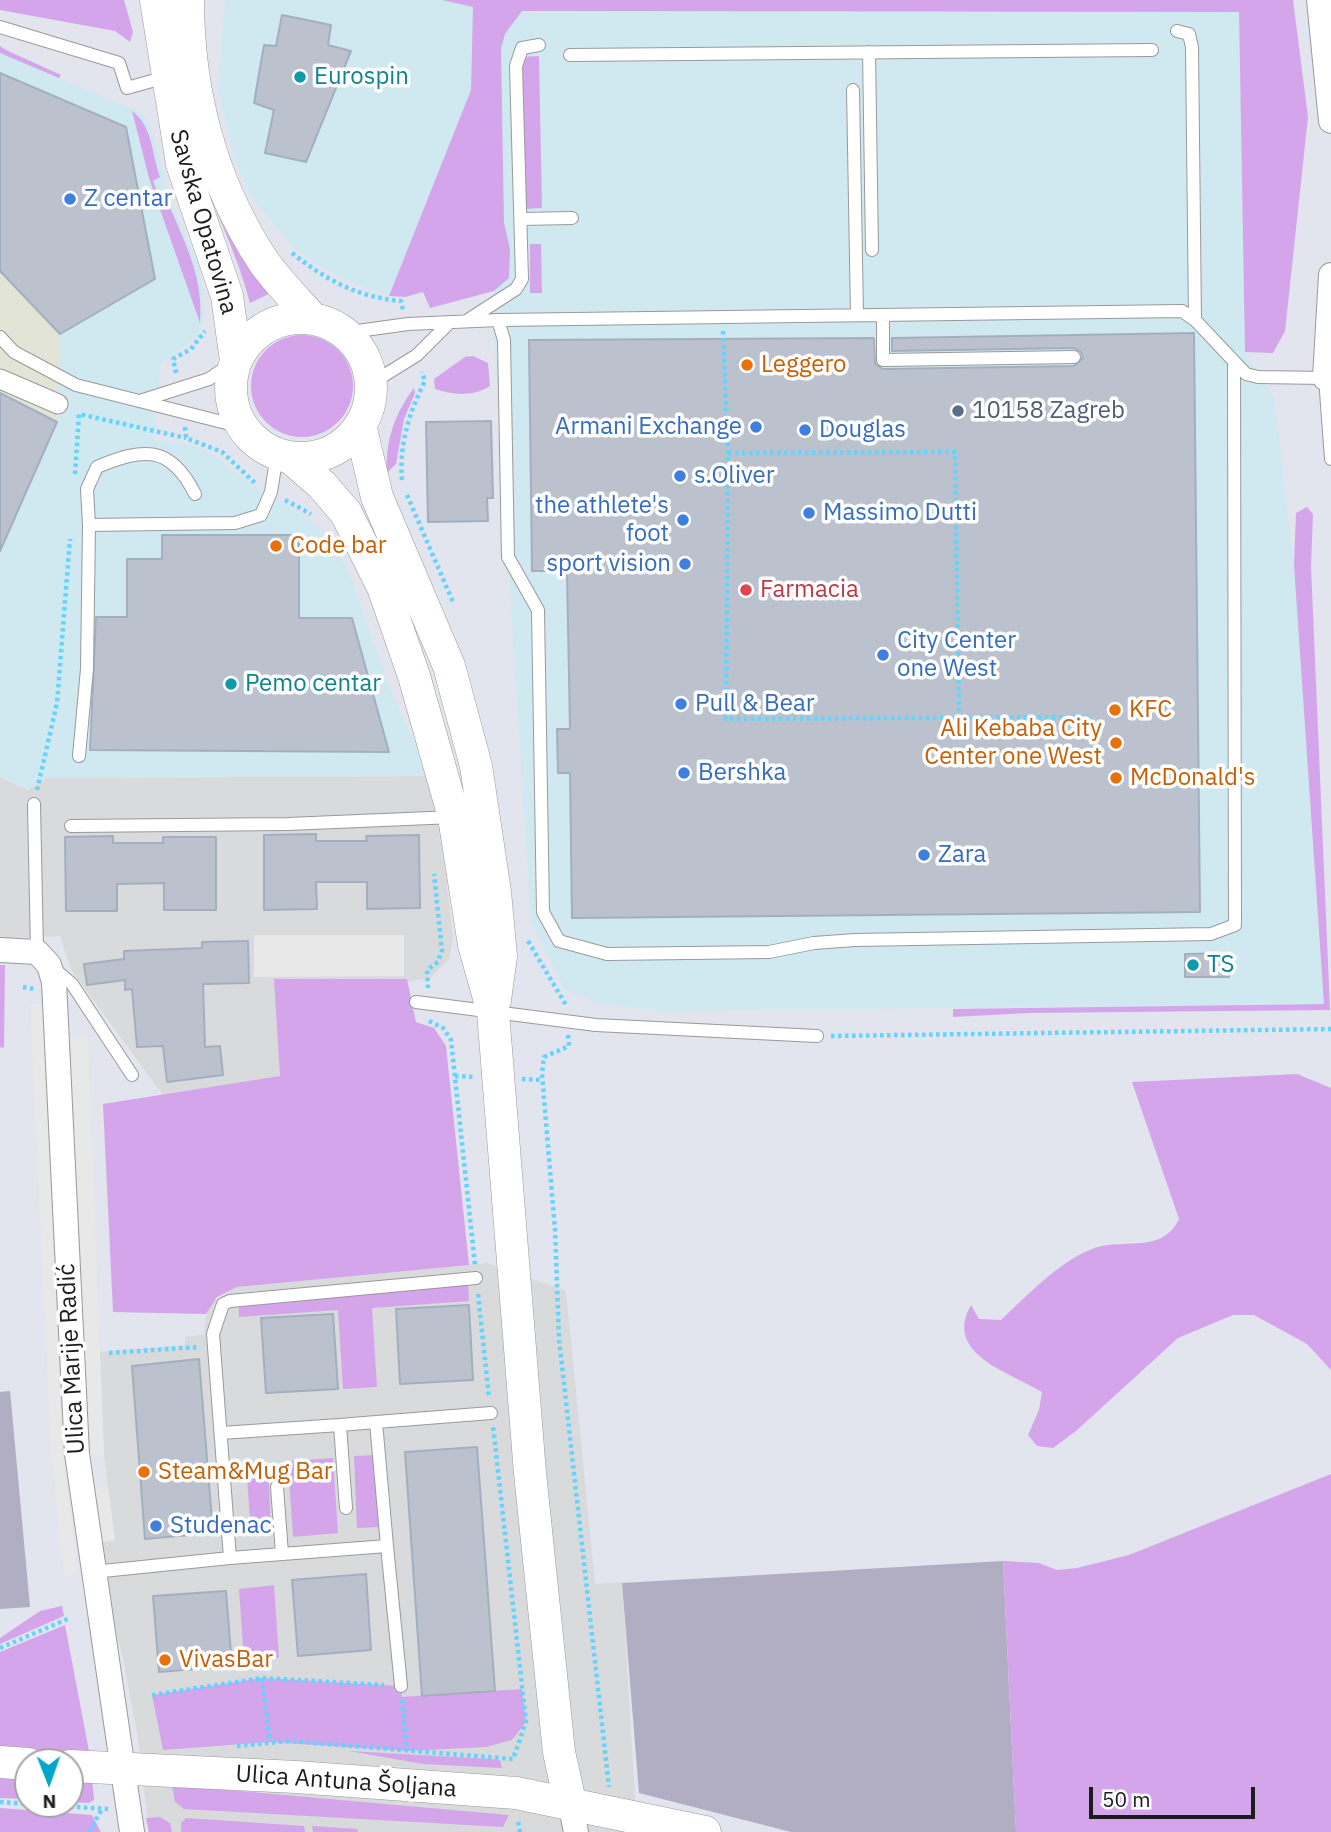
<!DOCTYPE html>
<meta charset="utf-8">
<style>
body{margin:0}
#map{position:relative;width:1331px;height:1832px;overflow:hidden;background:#e2e4ee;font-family:"IBM Plex Sans",sans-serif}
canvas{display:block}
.north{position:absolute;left:14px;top:1748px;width:70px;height:70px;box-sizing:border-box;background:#fff;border:2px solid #a4a4a4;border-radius:50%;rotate:179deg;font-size:19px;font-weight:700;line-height:28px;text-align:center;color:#1c1c1c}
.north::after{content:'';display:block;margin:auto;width:24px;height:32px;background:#00a7c9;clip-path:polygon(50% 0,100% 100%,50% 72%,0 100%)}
.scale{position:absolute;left:1089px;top:1787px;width:166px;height:32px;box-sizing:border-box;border:4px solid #1c1c1c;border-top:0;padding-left:9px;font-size:21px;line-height:24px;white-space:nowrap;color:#1c1c1c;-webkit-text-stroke:5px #fff;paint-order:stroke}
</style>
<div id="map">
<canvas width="1331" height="1832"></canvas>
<div class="north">N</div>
<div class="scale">50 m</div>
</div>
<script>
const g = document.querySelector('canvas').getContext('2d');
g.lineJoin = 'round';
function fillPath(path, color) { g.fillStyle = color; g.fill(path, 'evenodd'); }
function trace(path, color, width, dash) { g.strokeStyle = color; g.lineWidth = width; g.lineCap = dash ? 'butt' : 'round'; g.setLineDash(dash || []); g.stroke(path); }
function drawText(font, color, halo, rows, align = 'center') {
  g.font = font + ' "IBM Plex Sans",sans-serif'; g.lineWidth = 7; g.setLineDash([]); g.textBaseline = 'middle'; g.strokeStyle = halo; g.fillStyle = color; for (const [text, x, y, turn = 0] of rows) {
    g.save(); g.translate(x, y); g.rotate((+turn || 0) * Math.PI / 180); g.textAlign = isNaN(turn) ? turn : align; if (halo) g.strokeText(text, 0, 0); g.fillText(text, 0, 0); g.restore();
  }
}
fillPath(new Path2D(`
 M 430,776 L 442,840 L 453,939 L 449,959 L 431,977 L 409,982 L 407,979 L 281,1076 L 163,1095 L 72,971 L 60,936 L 0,938 L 0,777 L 27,790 L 47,778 Z
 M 487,1263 L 566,1291 L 595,1584 L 622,1582 L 637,1832 L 149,1832 L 138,1738 L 123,1658 L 108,1602 L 99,1542 L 115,1540 L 104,1454 L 98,1352 L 185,1345 L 185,1337 L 204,1335 L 206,1314 L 212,1302 L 237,1287 Z`), '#d9dadb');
fillPath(new Path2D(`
 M 225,0 L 442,0 L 473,7 L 522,11 L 1239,12 L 1245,352 L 1274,397 L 1294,565 L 1324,1004 L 663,1011 L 598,1004 L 565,989 L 531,922 L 474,19 L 471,90 L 389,296 L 353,283 L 313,263 L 292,246 L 250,195 L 234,158 L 218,86 Z
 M 0,53 L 142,113 L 151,127 L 171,202 L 197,262 L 203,290 L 203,322 L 197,337 L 161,363 L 154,440 L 189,444 L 212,453 L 238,476 L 307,517 L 330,537 L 352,581 L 391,692 L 430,776 L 47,778 L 28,790 L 0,777 Z`), '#d0e9f0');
fillPath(new Path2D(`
 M 10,1391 L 30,1607 L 0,1609 L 0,1392 Z
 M 1003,1561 L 1016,1832 L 791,1832 L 639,1793 L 622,1583 Z`), '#b1adc3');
fillPath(new Path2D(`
 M 0,0 L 124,0 L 133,32 L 130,42 L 115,31 L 0,10 Z
 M 442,0 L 1293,0 L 1308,117 L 1285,331 L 1273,353 L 1245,352 L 1239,12 L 522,11 L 505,34 L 501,49 L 504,223 L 510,249 L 509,278 L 494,291 L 430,308 L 423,292 L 405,297 L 389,296 L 471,90 L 473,7 Z
 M 0,46 L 6,50 L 61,75 L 59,78 L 0,53 Z
 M 539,56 L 542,208 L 524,209 L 521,57 Z
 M 132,111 C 153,126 152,155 160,177 L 153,181 L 163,207 L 169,205 C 186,245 204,279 200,323 L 149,178 Z
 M 193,151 L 273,292 L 250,303 C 237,252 210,201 193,151 Z
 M 530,244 L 541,244 L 542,293 L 530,293 Z
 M251 386a51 51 0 1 1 102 0a51 51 0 1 1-102 0Z
 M 473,356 L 488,363 L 490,386 C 473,397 453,395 435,389 L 434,379 L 465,357 Z
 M 414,388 L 415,393 L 404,419 L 396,464 L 387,473 C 385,441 395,413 414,388 Z
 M 1307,507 L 1313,514 L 1311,566 L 1330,1010 L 1029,1013 L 953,1017 L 953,1009 L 1324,1004 L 1294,565 L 1296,513 Z
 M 0,965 L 5,965 L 4,1048 L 0,1047 Z
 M 274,979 L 407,979 L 416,1022 L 434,1028 L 446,1046 L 469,1265 L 237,1287 L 217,1297 L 206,1314 L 113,1312 L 103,1104 L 280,1076 Z
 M 1297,1074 L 1331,1088 L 1331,1370 L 1307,1344 L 1254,1315 L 1233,1315 L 1178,1338 L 1076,1431 L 1053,1448 L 1037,1446 L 1028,1435 L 1039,1410 L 1042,1392 C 1009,1372 943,1354 971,1305 L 979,1319 L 1001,1320 C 1028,1295 1057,1263 1092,1249 C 1123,1237 1162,1255 1179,1219 L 1132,1082 Z
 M 468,1283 L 469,1301 L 372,1308 L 377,1387 L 343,1389 L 338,1310 L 239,1317 L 238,1296 Z
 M 376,1455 L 381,1527 L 357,1528 L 354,1456 Z
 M 333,1458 L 338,1533 L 293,1537 L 288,1461 Z
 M 268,1463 L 271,1531 L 251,1533 L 246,1464 Z
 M 1331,1474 L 1331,1832 L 1016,1832 L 1003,1561 L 1039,1563 L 1057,1570 L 1077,1568 L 1129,1555 Z
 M 274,1585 L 279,1658 L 244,1660 L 239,1589 Z
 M 62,1606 L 64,1616 L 0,1644 L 0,1638 L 40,1611 Z
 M 65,1625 L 89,1751 L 87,1754 L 0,1750 L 0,1652 Z
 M 262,1678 L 401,1686 L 402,1697 L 522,1689 L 526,1722 L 512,1740 L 486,1747 L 407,1751 L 270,1742 L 163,1750 L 152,1695 Z
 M 349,1751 L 492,1759 L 500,1760 L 502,1768 L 423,1764 Z
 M 0,1774 L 28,1775 L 28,1799 L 0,1798 Z
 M 70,1778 L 92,1779 L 94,1800 L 89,1803 L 70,1802 Z
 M 172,1785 L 509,1815 L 503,1827 L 184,1809 L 175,1802 Z
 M 0,1808 L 92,1815 L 101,1832 L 0,1832 Z
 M 160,1817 L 170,1823 L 172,1832 L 149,1832 L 146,1818 Z
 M 186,1818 L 304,1826 L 305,1832 L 181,1832 L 181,1823 Z
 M 312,1826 L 357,1829 L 358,1832 L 313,1832 Z`), '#d5a5eb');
fillPath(new Path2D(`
 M 254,935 L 404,935 L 404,976 L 254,977 Z
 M 30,1004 L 42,1004 L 63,1455 L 78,1574 L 64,1576 L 51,1453 Z
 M 71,1038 L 88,1038 L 104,1454 L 88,1456 L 81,1363 Z
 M 108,1488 L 115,1540 L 99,1543 L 91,1490 Z`), '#e8e8e8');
fillPath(new Path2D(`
 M 0,271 L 60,334 L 57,422 L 0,393 Z`), '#e2e4d6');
const building = new Path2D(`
 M 282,15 L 331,25 L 328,45 L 351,51 L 306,162 L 265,153 L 274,110 L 254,103 L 264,45 L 276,46 Z
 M 0,73 L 126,127 L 155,279 L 60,334 L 0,271 Z
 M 1194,333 L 1200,912 L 572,918 L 570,773 L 558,773 L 557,729 L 570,729 L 567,571 L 532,571 L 529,340 L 874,338 L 875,364 L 883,369 L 1074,366 L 1083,358 L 1081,352 L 1074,348 L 892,351 L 892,338 Z
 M 0,393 L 57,422 L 0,551 Z
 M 491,421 L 493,498 L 487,498 L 488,521 L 428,522 L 426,422 Z
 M 162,535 L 299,535 L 299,618 L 352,618 L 389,752 L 90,750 L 96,617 L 127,617 L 127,559 L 162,559 Z
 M 316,834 L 316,841 L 367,841 L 366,836 L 419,835 L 420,908 L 367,909 L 367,882 L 316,882 L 317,909 L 264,910 L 264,835 Z
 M 113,836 L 113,843 L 163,843 L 163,837 L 216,837 L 216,910 L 164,910 L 164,883 L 117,884 L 117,911 L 66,911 L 65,837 Z
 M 248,941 L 249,983 L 203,984 L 205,1047 L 220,1046 L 223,1075 L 167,1082 L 163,1046 L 137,1047 L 132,989 L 125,990 L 125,980 L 87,985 L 84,964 L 124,959 L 124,951 L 202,948 L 202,942 Z
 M 1229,953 L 1229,977 L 1185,977 L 1185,954 Z
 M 469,1305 L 473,1380 L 400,1384 L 396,1309 Z
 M 333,1314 L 338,1389 L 266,1393 L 261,1318 Z
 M 199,1359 L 213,1533 L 145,1539 L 132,1366 Z
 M 477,1447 L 495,1691 L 422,1696 L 405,1452 Z
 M 366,1574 L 371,1650 L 298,1656 L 292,1580 Z
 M 226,1591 L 232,1666 L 159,1672 L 153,1596 Z`);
fillPath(building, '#bbc2ce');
trace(building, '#a3afc0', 2);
const service = new Path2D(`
 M 0,27 L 119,63 L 127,88 L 166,77
 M 1177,31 L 1189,34 L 1192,47 L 1195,320
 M 869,52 L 872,250
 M 570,55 L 1152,50
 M 853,90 L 857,315
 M 521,219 L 572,218
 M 883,315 L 883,360 L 1074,357
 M 468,320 L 516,289 L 522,279 L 516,66 L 522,48 L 539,45
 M 498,320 L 504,340 L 508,557 L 538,610 L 543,912 L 559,941 L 607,954 L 769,952 L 814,943 L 855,940 L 1211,934 L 1235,925 L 1234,364
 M 343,333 L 408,324 L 498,320 L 1182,311 L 1195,320 L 1246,374 L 1258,377 L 1325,378 L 1331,459
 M 0,337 L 14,352 L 76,385 L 242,427
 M 372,383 L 417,355 L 449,323
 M 143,400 L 209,379 L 235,361
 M 89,525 L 87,489 L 97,467 C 143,448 170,444 195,494
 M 79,756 L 87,669 L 89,525 L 235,523 L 261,515 L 271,492 L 277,454
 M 34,804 L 37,952
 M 71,826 L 288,824 L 454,817
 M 52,967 L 72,984 L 132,1075
 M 416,1002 L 596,1025 L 817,1036
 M 340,1425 L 376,1422
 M 221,1433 L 340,1425 L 346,1508
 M 277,1487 L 282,1554
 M 387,1546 L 376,1422 L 491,1413
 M 230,1558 L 387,1546 L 401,1686
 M 93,1572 L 230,1558 L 213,1334 L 223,1304 L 230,1301 L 476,1278`);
const pedestrian = new Path2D(`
 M 0,379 L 58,404`);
const minor = new Path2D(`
 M 1319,0 L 1331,121
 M 1331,275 L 1325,378 L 1331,377
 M 0,950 L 37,952 L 49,965 L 54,982 L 77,1454 L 132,1832
 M 570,1802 L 576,1832`);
const tertiary = new Path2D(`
 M 156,0 L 182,164 L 227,296 L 236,361
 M 188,0 C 188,93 212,183 263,261 C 277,281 296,300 312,318
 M231 388a70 70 0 1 1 140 0a70 70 0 1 1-140 0Z
 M 360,425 L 377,497 L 449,666 L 476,766 L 495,892 L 501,956 L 495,1000
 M 291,458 L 322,485 L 346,513 L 383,587 L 414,676 L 454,817 L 474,945 L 493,1012 L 530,1473 L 559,1752 L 570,1802
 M 0,1762 L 28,1764
 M 70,1766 L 296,1777 L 516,1793 L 705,1832`);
trace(service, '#999', 14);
trace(pedestrian, '#999', 21);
trace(minor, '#999', 26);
trace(tertiary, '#999', 33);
trace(new Path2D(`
 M 292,253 C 326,280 357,297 401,301 L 403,310
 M 723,331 L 728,453 L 726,719 L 1089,717
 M 176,373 L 173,359 L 191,349 L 205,331
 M 185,427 L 186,438 L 222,452 L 256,484
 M 728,453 L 955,452 L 959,718
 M 75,474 L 79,414 L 186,438
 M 402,480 C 399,444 409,413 425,381 L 422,372
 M 407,495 L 453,602
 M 285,500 L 311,514
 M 37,790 L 57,703 L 70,539
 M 528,941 L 566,1005
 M 23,987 L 34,989
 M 428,988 L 427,970 L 438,962 L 442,951 L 434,874
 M 429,1021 L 443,1028 L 451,1040 L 475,1265
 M 568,1035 L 569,1046 L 544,1057 L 542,1074 L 555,1230 L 559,1339 L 609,1787
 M 831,1036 L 1331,1029
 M 455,1076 L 475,1077
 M 522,1079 L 542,1080
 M 478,1294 L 489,1397
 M 109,1353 L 199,1347
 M 0,1648 L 70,1618
 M 262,1678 L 270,1742
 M 152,1695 L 262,1678 L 384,1685
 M 402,1700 L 407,1751
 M 237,1746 L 290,1741 L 513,1759 L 526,1722 L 493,1426
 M 0,1802 L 108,1809
 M 518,1822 L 520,1832
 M 89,1832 L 102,1809`), '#62d4ff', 4.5, [3.5, 3.5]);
trace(service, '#fff', 12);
trace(pedestrian, '#fff', 19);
trace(minor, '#fff', 24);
trace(tertiary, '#fff', 32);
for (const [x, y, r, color] of [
 [300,77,7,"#0f9aa8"],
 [70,199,7,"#3f7fe0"],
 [747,365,7,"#e8710a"],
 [958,411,7,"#5c6f8a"],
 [756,427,7,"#3f7fe0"],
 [805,430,7,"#3f7fe0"],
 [680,476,7,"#3f7fe0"],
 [809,513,7,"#3f7fe0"],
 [683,520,7,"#3f7fe0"],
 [276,546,7,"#e8710a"],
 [685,564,7,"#3f7fe0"],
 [746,590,7,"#e0444e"],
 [883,655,7,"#3f7fe0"],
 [231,684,7,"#0f9aa8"],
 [681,704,7,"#3f7fe0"],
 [1115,710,7,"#e8710a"],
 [1116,743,7,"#e8710a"],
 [684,773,7,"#3f7fe0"],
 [1116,778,7,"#e8710a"],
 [924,855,7,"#3f7fe0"],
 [1193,965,7,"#0f9aa8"],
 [144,1472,7,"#e8710a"],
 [156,1526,7,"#3f7fe0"],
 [165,1660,7,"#e8710a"]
]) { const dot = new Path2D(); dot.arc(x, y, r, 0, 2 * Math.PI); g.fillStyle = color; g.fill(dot); trace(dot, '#fff', 2.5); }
drawText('24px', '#0d838f', '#fff', [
 ["Eurospin",314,77],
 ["Pemo centar",245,684],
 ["TS",1207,965]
], 'left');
drawText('24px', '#366cbe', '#fff', [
 ["Z centar",84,199],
 ["Armani Exchange",742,427,"right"],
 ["Douglas",819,430],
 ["s.Oliver",694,476],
 ["the athlete's",669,506,"right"],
 ["foot",669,534,"right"],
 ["Massimo Dutti",823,513],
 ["sport vision",671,564,"right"],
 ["City Center",897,641],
 ["one West",897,669],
 ["Pull & Bear",695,704],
 ["Bershka",698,773],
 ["Zara",938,855],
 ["Studenac",170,1526]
], 'left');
drawText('24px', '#1c1c1c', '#fff', [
 ["Savska Opatovina",203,222,74],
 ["Ulica Marije Radić",72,1359,-93],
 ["Ulica Antuna Šoljana",346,1782,4]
]);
drawText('24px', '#c56008', '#fff', [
 ["Leggero",761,365],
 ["Code bar",290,546],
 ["KFC",1129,710],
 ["Ali Kebaba City",1102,729,"right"],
 ["Center one West",1102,757,"right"],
 ["McDonald's",1130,778],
 ["Steam&Mug Bar",158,1472],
 ["VivasBar",179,1660]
], 'left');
drawText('24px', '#4e5e75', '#fff', [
 ["10158 Zagreb",972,411]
], 'left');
drawText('24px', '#be3a42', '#fff', [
 ["Farmacia",760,590]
], 'left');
</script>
